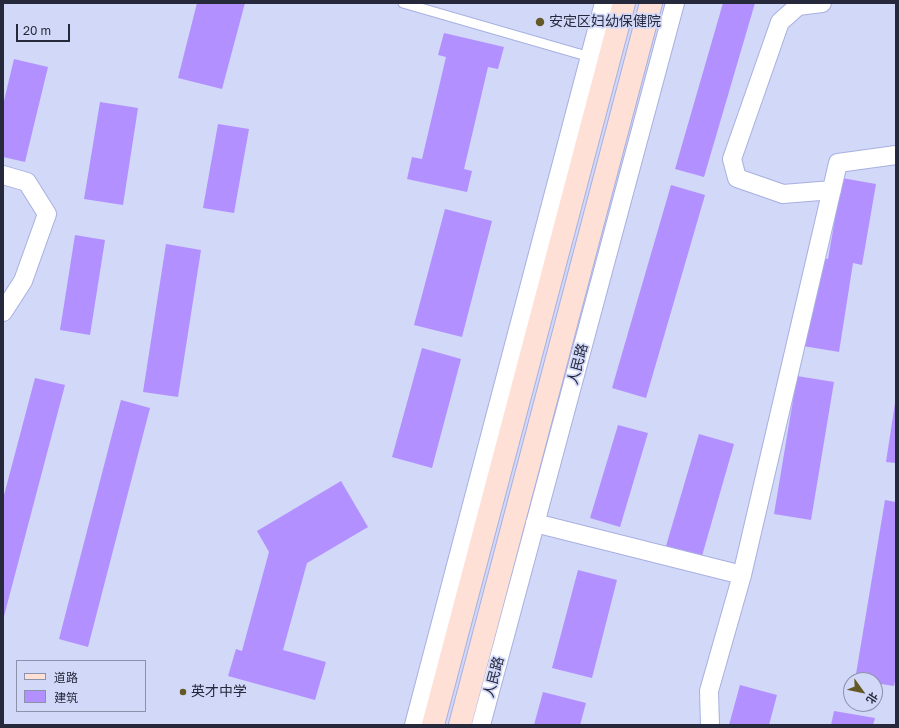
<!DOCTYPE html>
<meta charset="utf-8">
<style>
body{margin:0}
#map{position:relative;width:899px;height:728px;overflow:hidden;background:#d2d8f7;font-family:"Golos Text","Noto Sans SC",sans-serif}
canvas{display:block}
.frame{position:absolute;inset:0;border:4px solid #26293c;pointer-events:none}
.legend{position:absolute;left:16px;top:660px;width:130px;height:52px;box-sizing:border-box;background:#d2d8f7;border:1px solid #8d92ac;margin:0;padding:5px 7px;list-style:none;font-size:12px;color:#26293c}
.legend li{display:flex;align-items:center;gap:8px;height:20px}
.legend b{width:20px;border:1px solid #8d92ac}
.north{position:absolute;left:843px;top:672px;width:40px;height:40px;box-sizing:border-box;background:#d2d8f7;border:1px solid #8d92ac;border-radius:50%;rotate:123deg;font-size:11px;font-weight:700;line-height:16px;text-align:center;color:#26293c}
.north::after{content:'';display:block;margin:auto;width:14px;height:18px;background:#645926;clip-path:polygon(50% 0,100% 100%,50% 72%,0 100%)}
.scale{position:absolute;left:16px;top:24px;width:54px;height:18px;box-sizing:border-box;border:2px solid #26293c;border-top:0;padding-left:5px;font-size:12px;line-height:14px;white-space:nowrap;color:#26293c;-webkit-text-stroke:3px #d2d8f7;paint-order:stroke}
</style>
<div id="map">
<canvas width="899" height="728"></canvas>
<div class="frame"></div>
<ul class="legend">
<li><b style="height:5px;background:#fee0d7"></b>道路</li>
<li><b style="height:11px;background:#b390ff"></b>建筑</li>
</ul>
<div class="north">北</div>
<div class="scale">20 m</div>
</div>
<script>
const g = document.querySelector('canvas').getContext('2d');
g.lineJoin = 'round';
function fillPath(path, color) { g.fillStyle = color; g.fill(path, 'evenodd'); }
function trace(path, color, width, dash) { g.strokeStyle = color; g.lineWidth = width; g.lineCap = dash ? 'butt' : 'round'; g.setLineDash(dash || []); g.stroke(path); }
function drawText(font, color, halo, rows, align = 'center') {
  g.font = font + ' "Golos Text","Noto Sans SC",sans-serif'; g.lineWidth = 3.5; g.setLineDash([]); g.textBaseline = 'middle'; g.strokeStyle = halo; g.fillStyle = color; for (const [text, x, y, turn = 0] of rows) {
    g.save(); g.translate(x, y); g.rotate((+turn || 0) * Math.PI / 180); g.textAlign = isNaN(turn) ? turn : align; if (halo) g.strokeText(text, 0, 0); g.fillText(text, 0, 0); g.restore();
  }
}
fillPath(new Path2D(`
 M 197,3 L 245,3 L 222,89 L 178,78 Z
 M 723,3 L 755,3 L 704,177 L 675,169 Z
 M 444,33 L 504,47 L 498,69 L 488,67 L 464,169 L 472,171 L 467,192 L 407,179 L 412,157 L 422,159 L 446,57 L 438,55 Z
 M 14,59 L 48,67 L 25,162 L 3,157 L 3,105 Z
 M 100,102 L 138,108 L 123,205 L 84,199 Z
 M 218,124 L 249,129 L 234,213 L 203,208 Z
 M 842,178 L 876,184 L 862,265 L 853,263 L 839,352 L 803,346 L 817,257 L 828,259 Z
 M 671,185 L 705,195 L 646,398 L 612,388 Z
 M 445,209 L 492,221 L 462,337 L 414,325 Z
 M 75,235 L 105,240 L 90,335 L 60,330 Z
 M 166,244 L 201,250 L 178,397 L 143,392 Z
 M 422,348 L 461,359 L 432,468 L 392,457 Z
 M 797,376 L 834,382 L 811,520 L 774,514 Z
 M 35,378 L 65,385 L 3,620 L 3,499 Z
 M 121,400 L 150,408 L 88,647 L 59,639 Z
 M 895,403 L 896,403 L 896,463 L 886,462 Z
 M 618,425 L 648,433 L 620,527 L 590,518 Z
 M 699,434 L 734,444 L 702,556 L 666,546 Z
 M 341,481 L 368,527 L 307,563 L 283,650 L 326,662 L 315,700 L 228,676 L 236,649 L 242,651 L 269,552 L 257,531 Z
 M 885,500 L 896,502 L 896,676 L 894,686 L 875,683 L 875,680 L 855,680 Z
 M 578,570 L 617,580 L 592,678 L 552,668 Z
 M 740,685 L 777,695 L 769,725 L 729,725 Z
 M 543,692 L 586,703 L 580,725 L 534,725 Z
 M 834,711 L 875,718 L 873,725 L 831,725 Z`), '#b390ff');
const service = new Path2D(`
 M 403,3 L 590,57`);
const minor = new Path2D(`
 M 822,3 L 798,6 L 780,22 L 732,159 L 737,178 L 783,194 L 832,190
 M 3,175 L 27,182 L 47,214 L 23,281 L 3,312
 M 535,523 L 742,575
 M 414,725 L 604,3
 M 481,725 L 675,3
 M 710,725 L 709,691 L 742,575 L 838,163 L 896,155`);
const secondary = new Path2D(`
 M 433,725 L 624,3
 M 460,725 L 651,3`);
trace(service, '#a7b0e1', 11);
trace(minor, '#a7b0e1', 20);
trace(secondary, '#a7b0e1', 24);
trace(service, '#fff', 9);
trace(minor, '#fff', 18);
trace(secondary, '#fee0d7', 22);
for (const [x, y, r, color] of [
 [540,22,5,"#645926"],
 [183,692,4,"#645926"]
]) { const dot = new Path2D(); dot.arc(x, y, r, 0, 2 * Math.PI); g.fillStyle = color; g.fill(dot); trace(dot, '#d2d8f7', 1.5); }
drawText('14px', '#26293c', '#d2d8f7', [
 ["安定区妇幼保健院",549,22],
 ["英才中学",191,692]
], 'left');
drawText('14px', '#26293c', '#d2d8f7', [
 ["人民路",578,364,-75],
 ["人民路",494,677,-75]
]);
</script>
